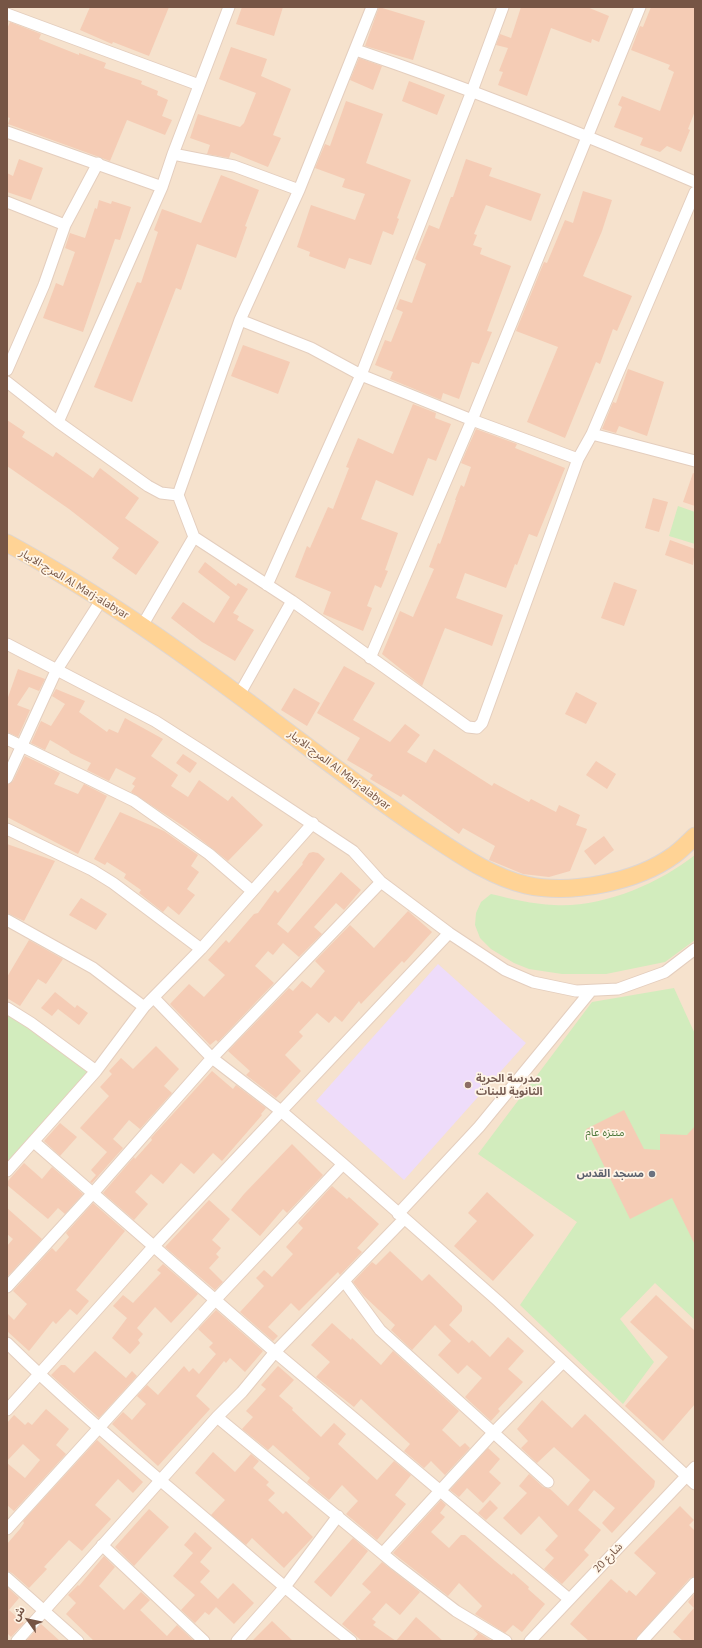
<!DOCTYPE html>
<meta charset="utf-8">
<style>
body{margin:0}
#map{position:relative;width:702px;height:1648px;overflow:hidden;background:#fef1df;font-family:"PT Sans","Noto Sans Arabic",sans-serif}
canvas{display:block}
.frame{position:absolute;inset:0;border:8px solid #765545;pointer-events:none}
.north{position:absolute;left:8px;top:1600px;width:40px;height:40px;-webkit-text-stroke:3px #fff5e7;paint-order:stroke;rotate:303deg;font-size:11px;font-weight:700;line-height:16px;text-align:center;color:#765545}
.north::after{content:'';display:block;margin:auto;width:14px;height:18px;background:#765545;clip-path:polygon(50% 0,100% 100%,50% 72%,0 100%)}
</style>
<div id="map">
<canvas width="702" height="1648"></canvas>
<div class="frame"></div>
<div class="north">ش</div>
</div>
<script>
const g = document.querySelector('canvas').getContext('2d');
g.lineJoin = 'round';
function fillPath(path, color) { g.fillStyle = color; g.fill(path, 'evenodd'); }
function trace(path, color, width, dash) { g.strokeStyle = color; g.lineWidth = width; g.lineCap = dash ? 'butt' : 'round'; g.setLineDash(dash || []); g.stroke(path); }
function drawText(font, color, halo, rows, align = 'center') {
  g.font = font + ' "PT Sans","Noto Sans Arabic",sans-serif'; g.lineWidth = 3.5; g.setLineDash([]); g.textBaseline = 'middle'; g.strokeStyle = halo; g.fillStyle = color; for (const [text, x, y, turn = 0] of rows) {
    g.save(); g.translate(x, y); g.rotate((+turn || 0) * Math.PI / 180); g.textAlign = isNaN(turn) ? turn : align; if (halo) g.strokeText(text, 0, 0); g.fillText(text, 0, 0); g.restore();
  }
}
fillPath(new Path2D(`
 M 7,7 L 695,7 L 695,1641 L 7,1641 Z`), '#f6e2cd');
fillPath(new Path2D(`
 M 438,964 L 526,1043 L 404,1180 L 316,1101 Z`), '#eedcfa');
fillPath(new Path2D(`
 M 678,506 L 695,512 L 695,544 L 669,536 Z
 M 695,855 L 695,940 L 665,962 L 606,974 L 562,974 L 529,969 L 514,963 L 491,949 L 480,938 L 475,925 L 476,913 L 481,902 L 491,894 C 512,899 532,904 554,905 C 602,908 658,884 695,855 Z
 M 674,988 L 695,1034 L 695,1320 L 655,1283 L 620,1319 L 654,1362 L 623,1404 L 520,1305 L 577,1222 L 478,1154 L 592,1002 Z
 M 7,1014 L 37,1031 L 88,1070 L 88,1075 L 7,1166 Z`), '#d2ecbd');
fillPath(new Path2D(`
 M 90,7 L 169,7 L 149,56 L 113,42 L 112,44 L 80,30 Z
 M 242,7 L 283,7 L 274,36 L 236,24 Z
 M 379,7 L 425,21 L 413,60 L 365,46 Z
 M 521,7 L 587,7 L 609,16 L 599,42 L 592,39 L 591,43 L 551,28 L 527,96 L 498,85 L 503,72 L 499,71 L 508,48 L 496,45 L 500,34 L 511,38 Z
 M 651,7 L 695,7 L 695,111 L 688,129 L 690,130 L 681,152 L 667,146 L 660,152 L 640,145 L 643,138 L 614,127 L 622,107 L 618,105 L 622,96 L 660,111 L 674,72 L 668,69 L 670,65 L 631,50 L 640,26 L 643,27 Z
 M 10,22 L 41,34 L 39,39 L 79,55 L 79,53 L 106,63 L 104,68 L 142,81 L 141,84 L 158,91 L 157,95 L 168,100 L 162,116 L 172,120 L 165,135 L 127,120 L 110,161 L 8,124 L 10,118 L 7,117 L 7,29 Z
 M 231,47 L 267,59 L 261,76 L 291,89 L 273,135 L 281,138 L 268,167 L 231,152 L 229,158 L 207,154 L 210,145 L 190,138 L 198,114 L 240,127 L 244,123 L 256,93 L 219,79 Z
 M 359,58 L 382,66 L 373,90 L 350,80 Z
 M 409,81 L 445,95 L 437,115 L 402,101 Z
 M 346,101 L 383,114 L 366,163 L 411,180 L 397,218 L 399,219 L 393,235 L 383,231 L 371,265 L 349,258 L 345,269 L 309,256 L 310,252 L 297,247 L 311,205 L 355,220 L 365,194 L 342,187 L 345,179 L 315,168 L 325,144 L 330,146 Z
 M 19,159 L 43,168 L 31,200 L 7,192 L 7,173 L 13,176 Z
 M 466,159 L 492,168 L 489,176 L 541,194 L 531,221 L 486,205 L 474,234 L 477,235 L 473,245 L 482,248 L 480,254 L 511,266 L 487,331 L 492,332 L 479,364 L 472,362 L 459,399 L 443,393 L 441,400 L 390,379 L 393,372 L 375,365 L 385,340 L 391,342 L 403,312 L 396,309 L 400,299 L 412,303 L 426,264 L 415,259 L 429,225 L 439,229 L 451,197 L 453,197 Z
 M 221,175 L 259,190 L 245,226 L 247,227 L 236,258 L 197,244 L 181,290 L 176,288 L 132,402 L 94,387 L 137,282 L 141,283 L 158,232 L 154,230 L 162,209 L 201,223 Z
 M 583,191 L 612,200 L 602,231 L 583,276 L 632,296 L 617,331 L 613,329 L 600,364 L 596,362 L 565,438 L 527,422 L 558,347 L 516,331 L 544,262 L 547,263 L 565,220 L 573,223 Z
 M 99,200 L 111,204 L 112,201 L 131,207 L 120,240 L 115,239 L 83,332 L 43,318 L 56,283 L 63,286 L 75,252 L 65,248 L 70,233 L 85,238 L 95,208 L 97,209 Z
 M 243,345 L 290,362 L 278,394 L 231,376 Z
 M 628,369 L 664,382 L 647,436 L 619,426 L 616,433 L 602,429 L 613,402 L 616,403 Z
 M 413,404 L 436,413 L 435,418 L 451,424 L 436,461 L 428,458 L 413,496 L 376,480 L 361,519 L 398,533 L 385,570 L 388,571 L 381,588 L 375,585 L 367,606 L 372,608 L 363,631 L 323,614 L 331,592 L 295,577 L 307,546 L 310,548 L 328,507 L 333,509 L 349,468 L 346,467 L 358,438 L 393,454 Z
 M 7,420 L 25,432 L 22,437 L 53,457 L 56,452 L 93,478 L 100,468 L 139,498 L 125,518 L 159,542 L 136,575 L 112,558 L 119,548 L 69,509 L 7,466 Z
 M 476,429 L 517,444 L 515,448 L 565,468 L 537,537 L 529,534 L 517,565 L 515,564 L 506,588 L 465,573 L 456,598 L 503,615 L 492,646 L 445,628 L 422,686 L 382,654 L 400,611 L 413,617 L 434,569 L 429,567 L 438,543 L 440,544 L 456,500 L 455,500 L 461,485 L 464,487 L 471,467 L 461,463 Z
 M 693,473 L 695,474 L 695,506 L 683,502 Z
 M 653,498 L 668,502 L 659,532 L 645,528 Z
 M 670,540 L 695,549 L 693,565 L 665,555 Z
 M 205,562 L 236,586 L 238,583 L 248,589 L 233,613 L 239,616 L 237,620 L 254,630 L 235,661 L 202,642 L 171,618 L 183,602 L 214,623 L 230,597 L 198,572 Z
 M 614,582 L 637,590 L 624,626 L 601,618 Z
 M 344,666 L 375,683 L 353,720 L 390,742 L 405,724 L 420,735 L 407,752 L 426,763 L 434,749 L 492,786 L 494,783 L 529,802 L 531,799 L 556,812 L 559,805 L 580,815 L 576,825 L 587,829 L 570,871 L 549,877 L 523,874 L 494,862 L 489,860 L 495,846 L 463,828 L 459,834 L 403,794 L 401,797 L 370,779 L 373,775 L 347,760 L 360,738 L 317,713 Z
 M 18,669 L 45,679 L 39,691 L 29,687 L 17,705 L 30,710 L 18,737 L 7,732 L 7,700 Z
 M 294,688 L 320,703 L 307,726 L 281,710 Z
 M 56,689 L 85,701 L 79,712 L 107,732 L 109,729 L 118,733 L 125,718 L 163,739 L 151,756 L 178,775 L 171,786 L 188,797 L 199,780 L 228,801 L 232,796 L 263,825 L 228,861 L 186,828 L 131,792 L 135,786 L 132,784 L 136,778 L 116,768 L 109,781 L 87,770 L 91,763 L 70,753 L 69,751 L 50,740 L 45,750 L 31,743 L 41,721 L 51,726 L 65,704 L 52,696 Z
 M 576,692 L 597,703 L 586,724 L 565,714 Z
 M 183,754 L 197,763 L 190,773 L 176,763 Z
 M 25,756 L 60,773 L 54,784 L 78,794 L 84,784 L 107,796 L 78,854 L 7,817 L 7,785 L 13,781 Z
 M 596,761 L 616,774 L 607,789 L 586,775 Z
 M 120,812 L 164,831 L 198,855 L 191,866 L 199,872 L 187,889 L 195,895 L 179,915 L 168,906 L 163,912 L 139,893 L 141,890 L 124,878 L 126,874 L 107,862 L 105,865 L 94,859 Z
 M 604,836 L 614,850 L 595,865 L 584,851 Z
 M 7,844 L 55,861 L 24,921 L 7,913 Z
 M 313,852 L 318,853 L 325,859 L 277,924 L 288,933 L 341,872 L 361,890 L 344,910 L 336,903 L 314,927 L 322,934 L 299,957 L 283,943 L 273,955 L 268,951 L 255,966 L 274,983 L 218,1042 L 216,1040 L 210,1045 L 170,1004 L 189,984 L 204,997 L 225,975 L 208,960 L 226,940 L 229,943 L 254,914 L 258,913 L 275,890 L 278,893 L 303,864 L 302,863 L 309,853 Z
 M 81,898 L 107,914 L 96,930 L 69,915 Z
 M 408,911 L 432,932 L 404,963 L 402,961 L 361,1004 L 359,1001 L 342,1022 L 335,1016 L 329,1023 L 317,1013 L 299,1032 L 303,1036 L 285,1055 L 301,1071 L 276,1098 L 246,1075 L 250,1071 L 228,1051 L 289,988 L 293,991 L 302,981 L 311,988 L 325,971 L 315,961 L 350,925 L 374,948 Z
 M 29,940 L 63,959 L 46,984 L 38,979 L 20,1006 L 7,998 L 7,977 Z
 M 55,992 L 75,1008 L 77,1005 L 88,1013 L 79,1025 L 58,1009 L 52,1016 L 41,1008 Z
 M 156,1046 L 179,1069 L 164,1086 L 172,1093 L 140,1129 L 129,1120 L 113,1139 L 123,1148 L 92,1183 L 90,1182 L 96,1175 L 91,1170 L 107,1152 L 80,1128 L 109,1096 L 100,1087 L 112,1074 L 109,1071 L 121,1058 L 133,1069 Z
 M 212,1071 L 233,1089 L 236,1085 L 266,1108 L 261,1114 L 262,1115 L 222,1161 L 213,1153 L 194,1174 L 181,1163 L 163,1184 L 151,1174 L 135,1192 L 148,1204 L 134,1220 L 103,1193 L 134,1157 L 135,1159 L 152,1140 L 151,1138 Z
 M 624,1110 L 644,1149 L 660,1150 L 660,1134 L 687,1135 L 695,1126 L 695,1245 L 672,1198 L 630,1219 L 586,1129 Z
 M 60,1123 L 77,1137 L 60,1156 L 44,1141 Z
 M 292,1144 L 323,1175 L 287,1213 L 283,1209 L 260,1236 L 231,1210 L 244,1194 Z
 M 24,1163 L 42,1179 L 52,1167 L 83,1194 L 65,1214 L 58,1208 L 48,1219 L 7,1185 L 7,1182 Z
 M 332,1186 L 347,1199 L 349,1197 L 379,1224 L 357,1248 L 362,1252 L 340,1275 L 338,1272 L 299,1311 L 291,1303 L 268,1327 L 278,1336 L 273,1341 L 240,1312 L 264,1286 L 256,1278 L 264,1270 L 272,1277 L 293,1254 L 286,1247 L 303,1228 L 298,1223 Z
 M 487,1192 L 534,1235 L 493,1281 L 454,1246 L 477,1221 L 468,1213 Z
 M 209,1200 L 230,1219 L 212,1240 L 221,1248 L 216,1254 L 219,1257 L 209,1268 L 223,1282 L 215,1290 L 165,1247 Z
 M 93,1203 L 125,1231 L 76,1290 L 89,1301 L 77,1315 L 70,1309 L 56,1324 L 53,1321 L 29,1351 L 7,1331 L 7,1313 L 14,1320 L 27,1304 L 13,1291 L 52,1248 L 56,1252 L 69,1237 L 66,1233 Z
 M 7,1208 L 42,1239 L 7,1277 L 7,1246 L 13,1239 L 7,1234 Z
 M 390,1251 L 422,1281 L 429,1274 L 462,1306 L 462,1311 L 449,1325 L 469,1343 L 472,1340 L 490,1357 L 508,1337 L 524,1351 L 508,1369 L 523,1382 L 498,1409 L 500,1411 L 491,1421 L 465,1397 L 482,1378 L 467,1365 L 458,1374 L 438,1355 L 451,1341 L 435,1325 L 412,1350 L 391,1330 L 395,1325 L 364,1296 L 353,1282 L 372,1262 L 376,1265 Z
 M 163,1264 L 198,1294 L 171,1323 L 155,1307 L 137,1328 L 143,1334 L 138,1340 L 140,1343 L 130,1354 L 112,1338 L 127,1318 L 113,1306 L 123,1295 L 133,1303 L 161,1273 L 157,1270 Z
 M 656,1295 L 695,1331 L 695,1404 L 663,1441 L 625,1406 L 668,1357 L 630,1322 Z
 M 216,1310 L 263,1351 L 245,1372 L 230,1358 L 226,1363 L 224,1361 L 196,1396 L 210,1409 L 158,1466 L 112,1424 L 123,1412 L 132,1420 L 146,1404 L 137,1396 L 147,1385 L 158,1395 L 184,1366 L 189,1372 L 193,1368 L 199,1374 L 216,1354 L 209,1347 L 213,1343 L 198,1329 Z
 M 332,1323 L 351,1340 L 352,1338 L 381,1365 L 393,1351 L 459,1411 L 442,1430 L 460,1447 L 465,1443 L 470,1448 L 445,1475 L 431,1461 L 424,1468 L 404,1451 L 410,1444 L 361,1399 L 354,1407 L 316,1377 L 330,1362 L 311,1345 Z
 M 95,1351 L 126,1378 L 132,1371 L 137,1376 L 99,1418 L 51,1375 L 61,1365 L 65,1365 L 74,1373 Z
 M 278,1366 L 294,1380 L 279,1396 L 293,1408 L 292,1410 L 321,1437 L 334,1423 L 346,1434 L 338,1444 L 377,1480 L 394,1461 L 411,1475 L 395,1495 L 406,1504 L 377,1540 L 346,1514 L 358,1501 L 342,1485 L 329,1500 L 307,1482 L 310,1478 L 273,1445 L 268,1450 L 242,1429 L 253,1417 L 246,1411 L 266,1389 L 261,1385 Z
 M 542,1400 L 572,1428 L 585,1414 L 655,1481 L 654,1487 L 612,1533 L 602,1523 L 615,1508 L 594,1490 L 578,1510 L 601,1530 L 584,1550 L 589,1555 L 562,1584 L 544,1569 L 554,1558 L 545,1550 L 558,1536 L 539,1516 L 521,1535 L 503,1518 L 527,1493 L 519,1486 L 529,1474 L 543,1487 L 550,1489 L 568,1506 L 590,1480 L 554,1447 L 537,1463 L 521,1448 L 528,1441 L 517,1429 Z
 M 46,1409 L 69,1429 L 56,1445 L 66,1454 L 14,1511 L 7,1505 L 7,1463 L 25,1478 L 40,1460 L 23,1444 L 7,1461 L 7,1423 L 14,1415 L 25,1425 L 28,1422 L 32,1425 Z
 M 97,1440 L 143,1482 L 133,1493 L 118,1479 L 95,1505 L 111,1519 L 82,1551 L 69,1540 L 44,1567 L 47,1569 L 29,1588 L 12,1573 L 7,1571 L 7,1544 L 20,1529 L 24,1523 L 23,1521 Z
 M 488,1448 L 500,1459 L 489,1472 L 501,1483 L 483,1503 L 467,1488 L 459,1497 L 450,1490 Z
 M 213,1452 L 235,1472 L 251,1454 L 259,1461 L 253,1468 L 269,1482 L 266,1485 L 275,1493 L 268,1500 L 283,1514 L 286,1511 L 313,1537 L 284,1568 L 252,1538 L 246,1545 L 211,1515 L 225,1500 L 195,1473 Z
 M 441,1500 L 446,1505 L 440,1513 L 445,1517 L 431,1532 L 449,1548 L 461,1535 L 465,1535 L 495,1561 L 512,1575 L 513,1573 L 529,1587 L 528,1589 L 545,1604 L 522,1632 L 513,1625 L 505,1633 L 475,1614 L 482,1606 L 459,1583 L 448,1596 L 393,1553 Z
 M 490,1500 L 498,1508 L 486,1520 L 478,1513 Z
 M 680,1506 L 694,1520 L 689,1525 L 695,1531 L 695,1576 L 690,1578 L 634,1641 L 589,1641 L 570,1624 L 611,1579 L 627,1593 L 629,1590 L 636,1596 L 656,1573 L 634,1553 Z
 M 149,1509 L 169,1527 L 134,1566 L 115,1547 Z
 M 195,1532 L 212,1548 L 200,1562 L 210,1571 L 200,1582 L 218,1599 L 233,1583 L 254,1603 L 234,1624 L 216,1607 L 209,1615 L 205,1612 L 195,1623 L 181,1610 L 195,1595 L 173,1576 L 193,1553 L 184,1545 Z
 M 353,1538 L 368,1551 L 331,1597 L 314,1582 Z
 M 104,1556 L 115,1567 L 99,1586 L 124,1610 L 141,1592 L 150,1600 L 140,1610 L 167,1636 L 177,1625 L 194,1641 L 94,1641 L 66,1614 L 76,1603 L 68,1595 L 78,1585 L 79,1586 Z
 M 382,1562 L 420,1592 L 400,1615 L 386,1603 L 372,1619 L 376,1622 L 373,1625 L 396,1641 L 416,1617 L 443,1641 L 362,1641 L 342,1624 L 371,1592 L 362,1584 Z
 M 7,1587 L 19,1598 L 9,1610 L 24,1623 L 11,1637 L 7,1633 Z
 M 695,1593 L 695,1641 L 683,1641 L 673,1632 L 694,1608 L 688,1602 Z
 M 272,1621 L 293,1641 L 252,1641 Z
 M 41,1624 L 60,1641 L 26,1641 Z
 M 473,1629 L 492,1641 L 472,1641 L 478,1634 Z`), '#f5ccb5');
const street = new Path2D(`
 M 372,7 L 299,190 L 240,320 L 178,495 L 194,537 L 292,601 L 468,727 L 477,728 L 482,723 L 578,459 L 592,434 L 695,192
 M 7,14 L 199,85
 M 356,50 C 471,89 584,134 695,182
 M 7,132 L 162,187
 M 173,154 L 234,166 L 299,190
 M 7,202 L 65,225
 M 240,320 L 311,348 L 361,375 L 472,420 L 578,459
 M 7,370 L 44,285 L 65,225 L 98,163
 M 7,382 L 58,422 L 148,486 L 161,493 L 178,495
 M 58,422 L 162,187 L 173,154 L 229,7
 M 592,434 L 695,461
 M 267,585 L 361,375 L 472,91 L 503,7
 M 142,626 L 194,537
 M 7,644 L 155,721 L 202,751 L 353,851 L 381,882 L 449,933 L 505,970 L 533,982 L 576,991 L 618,989 L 665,972 L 695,949
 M 370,658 L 472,420 L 640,7
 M 239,695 L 292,601
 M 7,739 L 134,801 L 209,854 L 252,891
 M 7,778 L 56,671 L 102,599
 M 7,829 L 92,870 L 113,883 L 201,949
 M 7,920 L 93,968 L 144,1007
 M 154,998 L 212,1058 L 281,1111 L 343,1164 L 498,1301 L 695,1484
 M 7,1008 L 31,1023 L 96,1071
 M 34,1142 L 275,1352 L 569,1599
 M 7,1171 L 96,1071 L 144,1007 L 201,949 L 313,823
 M 398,1214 L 479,1127 L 590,992
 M 344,1281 L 380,1330 L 548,1482
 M 7,1287 L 93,1193 L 212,1058 L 381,882
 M 7,1343 C 73,1408 144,1466 214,1526 C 259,1565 303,1604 351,1641
 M 7,1410 L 154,1246 L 449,933
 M 217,1417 L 395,1564 L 456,1611 L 506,1641
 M 7,1529 L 216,1299 L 343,1164
 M 102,1545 L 204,1641
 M 383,1553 L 494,1432 L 563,1362
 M 7,1578 L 78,1641
 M 17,1641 L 217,1417 L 242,1392 L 275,1352 L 404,1219
 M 237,1641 L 284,1588 L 338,1516
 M 530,1641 L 695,1467
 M 642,1641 L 695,1583`);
const primary = new Path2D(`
 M 7,543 C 102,595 190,658 276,723 C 328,762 379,802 433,837 C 462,856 492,877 526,885 C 571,895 637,882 674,855 C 681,850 688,843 695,836`);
trace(street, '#e4cebe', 13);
trace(primary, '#ded6d2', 19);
trace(street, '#fff', 11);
trace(primary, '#ffd395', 17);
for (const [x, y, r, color] of [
 [468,1085,4,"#8d6e63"],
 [652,1174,4,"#6b7280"]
]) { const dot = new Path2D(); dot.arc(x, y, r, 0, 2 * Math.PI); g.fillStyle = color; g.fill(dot); trace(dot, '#fff5e7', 1.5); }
drawText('11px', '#765545', '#fff5e7', [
 ["المرج-الابيار Al Marj-alabyar",74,584,31],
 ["المرج-الابيار Al Marj-alabyar",339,770,37],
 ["شارع 20",608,1558,-46]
]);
drawText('bold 11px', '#785e54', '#fff5e7', [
 ["مدرسة الحرية",476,1079],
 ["الثانوية للبنات",476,1092]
], 'left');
drawText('11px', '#4e773a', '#fff5e7', [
 ["منتزه عام",605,1133]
]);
drawText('bold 11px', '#5b616d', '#fff5e7', [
 ["مسجد القدس",644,1174]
], 'right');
</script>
